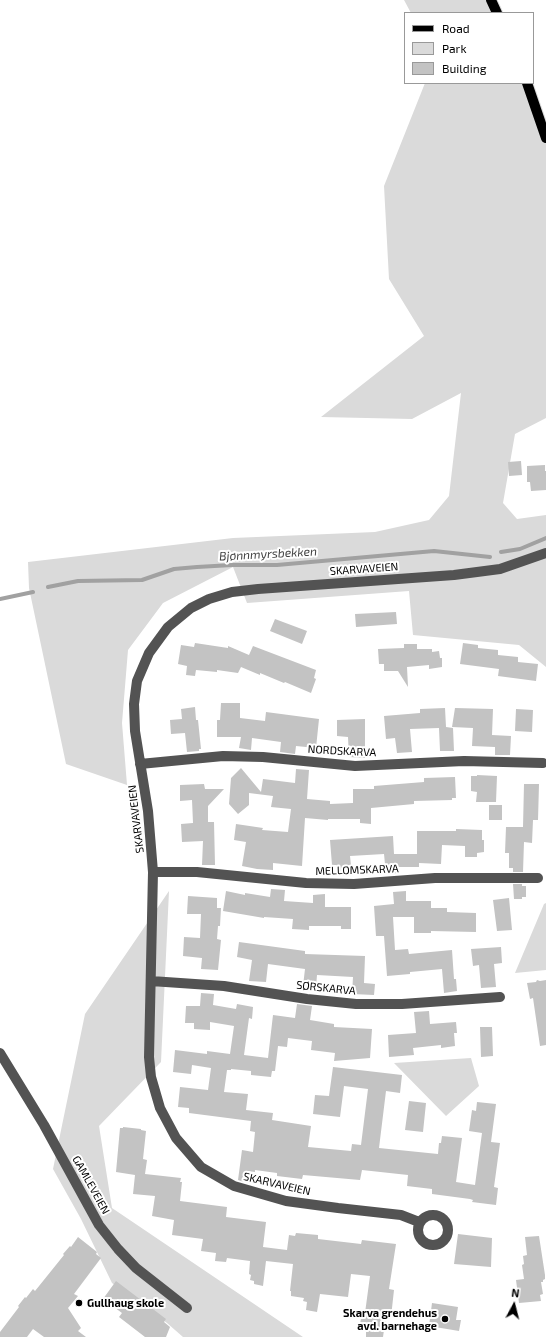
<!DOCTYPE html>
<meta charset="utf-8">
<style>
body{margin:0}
#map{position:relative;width:546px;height:1337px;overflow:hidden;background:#fff;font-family:"Exo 2",sans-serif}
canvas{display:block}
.legend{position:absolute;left:404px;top:12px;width:130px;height:72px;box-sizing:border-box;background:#fff;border:1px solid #999;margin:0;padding:5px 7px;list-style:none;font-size:12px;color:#000}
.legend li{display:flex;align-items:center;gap:8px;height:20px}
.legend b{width:20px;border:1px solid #999}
.north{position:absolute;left:494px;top:1285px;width:40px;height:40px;-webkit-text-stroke:3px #fff;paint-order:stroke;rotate:7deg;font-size:11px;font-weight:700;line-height:16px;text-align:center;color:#000}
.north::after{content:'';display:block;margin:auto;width:14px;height:18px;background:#000;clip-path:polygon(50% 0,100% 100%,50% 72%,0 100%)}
</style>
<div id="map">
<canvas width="546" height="1337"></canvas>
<ul class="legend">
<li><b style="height:5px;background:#000"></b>Road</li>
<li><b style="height:11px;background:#dadada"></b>Park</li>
<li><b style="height:11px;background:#c3c3c3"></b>Building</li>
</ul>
<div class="north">N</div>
</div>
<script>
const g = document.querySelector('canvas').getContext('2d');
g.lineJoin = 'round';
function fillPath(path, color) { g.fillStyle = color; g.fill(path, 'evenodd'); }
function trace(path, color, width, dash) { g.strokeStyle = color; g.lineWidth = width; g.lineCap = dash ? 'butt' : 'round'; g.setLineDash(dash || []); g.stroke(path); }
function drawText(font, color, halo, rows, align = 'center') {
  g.font = font + ' "Exo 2",sans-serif'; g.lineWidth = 4; g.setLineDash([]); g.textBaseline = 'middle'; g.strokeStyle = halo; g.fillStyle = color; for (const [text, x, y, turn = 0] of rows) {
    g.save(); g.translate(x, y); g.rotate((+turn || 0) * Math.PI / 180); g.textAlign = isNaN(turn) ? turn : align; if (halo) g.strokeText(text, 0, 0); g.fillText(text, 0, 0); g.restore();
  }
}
fillPath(new Path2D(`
 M 404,0 L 490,0 L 496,13 L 411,13 Z
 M 425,83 L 527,83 L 546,143 L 546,418 L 515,434 L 503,503 L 517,519 L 546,515 L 546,667 L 519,645 L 413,635 L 409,591 L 247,603 L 233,567 L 163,603 L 128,650 L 122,723 L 127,785 L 66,764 L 29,588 L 28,562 L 233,538 L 375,532 L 429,520 L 449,496 L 461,393 L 412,419 L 321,417 L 424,336 L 389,279 L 384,186 Z
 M 169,891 L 161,1062 L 99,1126 L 112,1208 L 303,1337 L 183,1337 L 167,1323 L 112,1283 L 81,1219 L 53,1169 L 85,1014 Z
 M 546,903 L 546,970 L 515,973 L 544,904 Z
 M 471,1058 L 479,1086 L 446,1116 L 394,1063 Z`), '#dadada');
trace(new Path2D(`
 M 501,552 L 520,549 L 546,538
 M 48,587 L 78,581 L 142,580 L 174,569 L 197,567 L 232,565 L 277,565 L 434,551 L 490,557
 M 0,599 L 33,592`), '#a1a1a1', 4);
fillPath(new Path2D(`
 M 521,461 L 522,475 L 509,476 L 508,462 Z
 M 545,465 L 545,471 L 546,471 L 546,490 L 531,491 L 530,482 L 527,482 L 527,466 Z
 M 396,612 L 397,624 L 356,627 L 355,614 Z
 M 275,619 L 307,631 L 302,644 L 270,631 Z
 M 195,643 L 228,648 L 228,646 L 249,655 L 253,646 L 316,670 L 314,678 L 316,679 L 311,693 L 285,682 L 284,683 L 260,673 L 260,675 L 241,667 L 238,673 L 217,670 L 217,672 L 196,670 L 195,676 L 186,675 L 187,666 L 178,664 L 181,645 L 194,647 Z
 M 463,643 L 478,645 L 478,648 L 498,650 L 498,655 L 518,657 L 518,662 L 538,664 L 536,681 L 498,676 L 499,669 L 460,664 Z
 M 404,644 L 417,644 L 417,649 L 432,649 L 432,652 L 439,651 L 440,658 L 442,658 L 442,667 L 429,669 L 429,665 L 407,667 L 408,687 L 398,671 L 384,671 L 384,664 L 379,664 L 378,649 L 404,648 Z
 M 221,703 L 240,703 L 240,718 L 265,721 L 266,712 L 319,719 L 316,748 L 296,746 L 295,754 L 280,752 L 281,742 L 252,738 L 251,750 L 239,748 L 241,737 L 217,737 L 217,720 L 220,720 Z
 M 195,707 L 196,720 L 198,720 L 201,749 L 199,749 L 199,751 L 187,752 L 185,733 L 171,734 L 170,720 L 182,719 L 181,709 Z
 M 445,708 L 446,727 L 453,728 L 454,751 L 440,751 L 439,728 L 410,729 L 412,752 L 397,753 L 395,738 L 386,739 L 384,716 L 420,713 L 420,709 Z
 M 455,708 L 493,709 L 492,735 L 511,736 L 510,755 L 495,755 L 495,747 L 472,746 L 473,728 L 452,727 Z
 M 516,709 L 533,710 L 532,732 L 515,731 Z
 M 365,719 L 365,758 L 349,757 L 348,737 L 337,736 L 337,720 Z
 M 241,768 L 261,792 L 263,779 L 295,783 L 296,769 L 309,770 L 307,799 L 330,801 L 330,804 L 353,803 L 353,789 L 374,789 L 374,786 L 424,782 L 424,778 L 455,777 L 456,798 L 452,798 L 452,800 L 414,801 L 414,804 L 371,808 L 371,824 L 360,823 L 360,819 L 328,819 L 328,820 L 305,818 L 302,866 L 273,863 L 273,870 L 257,869 L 242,866 L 246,842 L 234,840 L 236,824 L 263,828 L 262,830 L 288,832 L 291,809 L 271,807 L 273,796 L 249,793 L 249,805 L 238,814 L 229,804 L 231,778 Z
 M 477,775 L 497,776 L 496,802 L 476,802 L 477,792 L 471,791 L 471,776 L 477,776 Z
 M 204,784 L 205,789 L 224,789 L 208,806 L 208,822 L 214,822 L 215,865 L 202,865 L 203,841 L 182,842 L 181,824 L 193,823 L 192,800 L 180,801 L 180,785 Z
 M 524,784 L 539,784 L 538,820 L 533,820 L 532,843 L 524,842 L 523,872 L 513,872 L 513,868 L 509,868 L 509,853 L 505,853 L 506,827 L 523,827 Z
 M 489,805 L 502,805 L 502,820 L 489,820 Z
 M 456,829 L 482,830 L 482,840 L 484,840 L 484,852 L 477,853 L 477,857 L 465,857 L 465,846 L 442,845 L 441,864 L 419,863 L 419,867 L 398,867 L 398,873 L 386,874 L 384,854 L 350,856 L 352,875 L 339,876 L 338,868 L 336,868 L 336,865 L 332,865 L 330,840 L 393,836 L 394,854 L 417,854 L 417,831 L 456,831 Z
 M 513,884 L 522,884 L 522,886 L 526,886 L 526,897 L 522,897 L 522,899 L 514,899 Z
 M 271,889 L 285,890 L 284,901 L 313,903 L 313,895 L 325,894 L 325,907 L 351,907 L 351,929 L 341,929 L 341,926 L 309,926 L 309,930 L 292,929 L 293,919 L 264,917 L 264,918 L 223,911 L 226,891 L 245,895 L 245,893 L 270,897 Z
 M 406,891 L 406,901 L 431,901 L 431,908 L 447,908 L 447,912 L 476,913 L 476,932 L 431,931 L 431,933 L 414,933 L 414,917 L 393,917 L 395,950 L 408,949 L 409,954 L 452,950 L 454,979 L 456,979 L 457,991 L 444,993 L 442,969 L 410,972 L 410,974 L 387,976 L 384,936 L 376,936 L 374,906 L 394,904 L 393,892 Z
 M 188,896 L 217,898 L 217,908 L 221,908 L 220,926 L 218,926 L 217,939 L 221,940 L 218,970 L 201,969 L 202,958 L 183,956 L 184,937 L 200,938 L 201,914 L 187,914 Z
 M 509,898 L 512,930 L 497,931 L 493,900 Z
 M 239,942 L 305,951 L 305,954 L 365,956 L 364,983 L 375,984 L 374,995 L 352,994 L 353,977 L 317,975 L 316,987 L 303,986 L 305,969 L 268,964 L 266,982 L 249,981 L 252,960 L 237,957 Z
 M 501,947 L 502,963 L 494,964 L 496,987 L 481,988 L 479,965 L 473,966 L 471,949 Z
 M 537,980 L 540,981 L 546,980 L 546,1045 L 540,1046 L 533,998 L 530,999 L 527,983 L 536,982 Z
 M 201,993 L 214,994 L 213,1005 L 236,1009 L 237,1004 L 253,1007 L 252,1019 L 249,1018 L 244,1055 L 268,1058 L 273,1015 L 295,1018 L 297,1004 L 312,1006 L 310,1020 L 334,1024 L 334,1027 L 372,1029 L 370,1058 L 334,1061 L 335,1053 L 311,1050 L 312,1041 L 288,1038 L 287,1047 L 278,1046 L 275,1071 L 272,1071 L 271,1077 L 251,1075 L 251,1071 L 231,1069 L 231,1070 L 227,1070 L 224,1092 L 248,1094 L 246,1110 L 273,1113 L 272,1120 L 311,1126 L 308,1147 L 351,1151 L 352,1144 L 361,1145 L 368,1089 L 344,1086 L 340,1117 L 313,1114 L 315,1095 L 329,1096 L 333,1067 L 402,1075 L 400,1093 L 386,1091 L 379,1148 L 438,1154 L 439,1143 L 441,1143 L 442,1136 L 462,1138 L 456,1182 L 475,1185 L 482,1133 L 469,1131 L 472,1110 L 476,1111 L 477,1102 L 496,1104 L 491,1142 L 500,1143 L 494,1187 L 498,1188 L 496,1205 L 472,1202 L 473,1200 L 470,1199 L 432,1194 L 432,1189 L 407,1186 L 408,1175 L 362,1170 L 360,1180 L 303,1175 L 302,1179 L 277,1176 L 277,1173 L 255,1170 L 255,1172 L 248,1171 L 244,1182 L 238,1180 L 242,1150 L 253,1152 L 255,1132 L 250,1131 L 251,1121 L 189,1113 L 189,1108 L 178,1107 L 180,1087 L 208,1090 L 211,1068 L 192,1065 L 191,1074 L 173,1072 L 175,1050 L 207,1054 L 207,1051 L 230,1054 L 234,1026 L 210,1022 L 210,1030 L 194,1029 L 194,1023 L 185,1023 L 186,1006 L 200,1006 Z
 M 429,1011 L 430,1024 L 456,1022 L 457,1033 L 454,1033 L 455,1046 L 441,1048 L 441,1045 L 413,1048 L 414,1055 L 389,1057 L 388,1035 L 416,1033 L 414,1012 Z
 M 480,1027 L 492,1027 L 493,1056 L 481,1057 Z
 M 409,1101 L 426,1103 L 423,1132 L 405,1130 Z
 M 123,1127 L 141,1129 L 141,1130 L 146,1131 L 143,1159 L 147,1160 L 145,1174 L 181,1178 L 180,1182 L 182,1182 L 180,1201 L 227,1207 L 226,1217 L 266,1222 L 263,1247 L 287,1250 L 289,1235 L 295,1236 L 296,1233 L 318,1235 L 318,1239 L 361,1244 L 362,1240 L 396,1244 L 389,1289 L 394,1290 L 391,1317 L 386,1316 L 383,1337 L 366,1337 L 366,1325 L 360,1324 L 362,1313 L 365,1313 L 370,1276 L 351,1274 L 348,1297 L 320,1294 L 317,1312 L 306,1310 L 307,1302 L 303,1301 L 304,1298 L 291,1296 L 291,1291 L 290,1291 L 293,1264 L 266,1261 L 263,1286 L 254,1284 L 254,1281 L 250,1280 L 251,1275 L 249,1274 L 250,1261 L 227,1258 L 226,1262 L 215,1261 L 216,1253 L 201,1251 L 203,1239 L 172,1235 L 174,1220 L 152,1216 L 155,1196 L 133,1194 L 135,1175 L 116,1172 L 120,1128 L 123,1128 Z
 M 458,1234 L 492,1238 L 491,1267 L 454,1264 Z
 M 539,1236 L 545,1275 L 545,1279 L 543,1280 L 543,1282 L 541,1282 L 543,1294 L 540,1295 L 541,1301 L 519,1303 L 516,1280 L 524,1279 L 522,1265 L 524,1264 L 523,1256 L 527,1255 L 525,1237 Z
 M 78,1237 L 97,1252 L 96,1254 L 101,1258 L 74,1294 L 78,1296 L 68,1308 L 81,1328 L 78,1331 L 86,1337 L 44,1337 L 33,1329 L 27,1337 L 0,1337 L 0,1332 L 19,1307 L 18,1306 L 25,1297 L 26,1298 L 33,1289 L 35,1291 L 64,1255 L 63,1254 L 70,1246 L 71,1247 Z
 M 116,1281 L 166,1319 L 164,1322 L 170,1327 L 166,1337 L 145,1337 L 119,1317 L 122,1313 L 103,1299 Z
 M 432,1303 L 458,1307 L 456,1320 L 461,1320 L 459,1331 L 429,1326 Z`), '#c3c3c3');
const major = new Path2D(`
 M 491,0 L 497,13
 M 527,83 L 546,138`);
trace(major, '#dbdbdb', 12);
trace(new Path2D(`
 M 140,764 L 223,756 L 263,757 L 355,766 L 464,761 L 543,763
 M 153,872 L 197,872 L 306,883 L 354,884 L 435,878 L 538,878
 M 151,981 L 224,986 L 307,999 L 356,1004 L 402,1004 L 500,997
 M 0,1053 L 44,1125 L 99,1225 L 118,1249 L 136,1268 L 187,1308
 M418 1230a15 15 0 1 1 30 0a15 15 0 1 1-30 0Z
 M 419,1222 L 401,1215 L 338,1208 L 286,1201 L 234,1186 L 201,1167 L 176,1138 L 160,1108 L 151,1077 L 149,1057 L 153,872 L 148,811 L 135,731 L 134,704 L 137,681 L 149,653 L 168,627 L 191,608 L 209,599 L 232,592 L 258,589 L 454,575 L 500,569 L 546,553`), '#535353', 10);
trace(major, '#000', 10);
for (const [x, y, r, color] of [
 [79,1303,4,"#000"],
 [445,1319,4,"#000"]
]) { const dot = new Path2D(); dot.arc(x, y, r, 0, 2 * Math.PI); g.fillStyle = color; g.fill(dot); trace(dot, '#fff', 1.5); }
drawText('11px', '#000', '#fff', [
 ["SKARVAVEIEN",364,569,-4],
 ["NORDSKARVA",342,751,3],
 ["SKARVAVEIEN",136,819,-97],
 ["MELLOMSKARVA",357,870,-2],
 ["SØRSKARVA",326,988,6],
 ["SKARVAVEIEN",277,1184,13],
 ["GAMLEVEIEN",91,1185,61]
]);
drawText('bold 11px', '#000', '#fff', [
 ["Gullhaug skole",87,1303],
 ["Skarva grendehus",437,1313,"right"],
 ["avd. barnehage",437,1326,"right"]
], 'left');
drawText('italic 12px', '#424242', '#fff', [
 ["Bjønnmyrsbekken",268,554,-3]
]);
</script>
